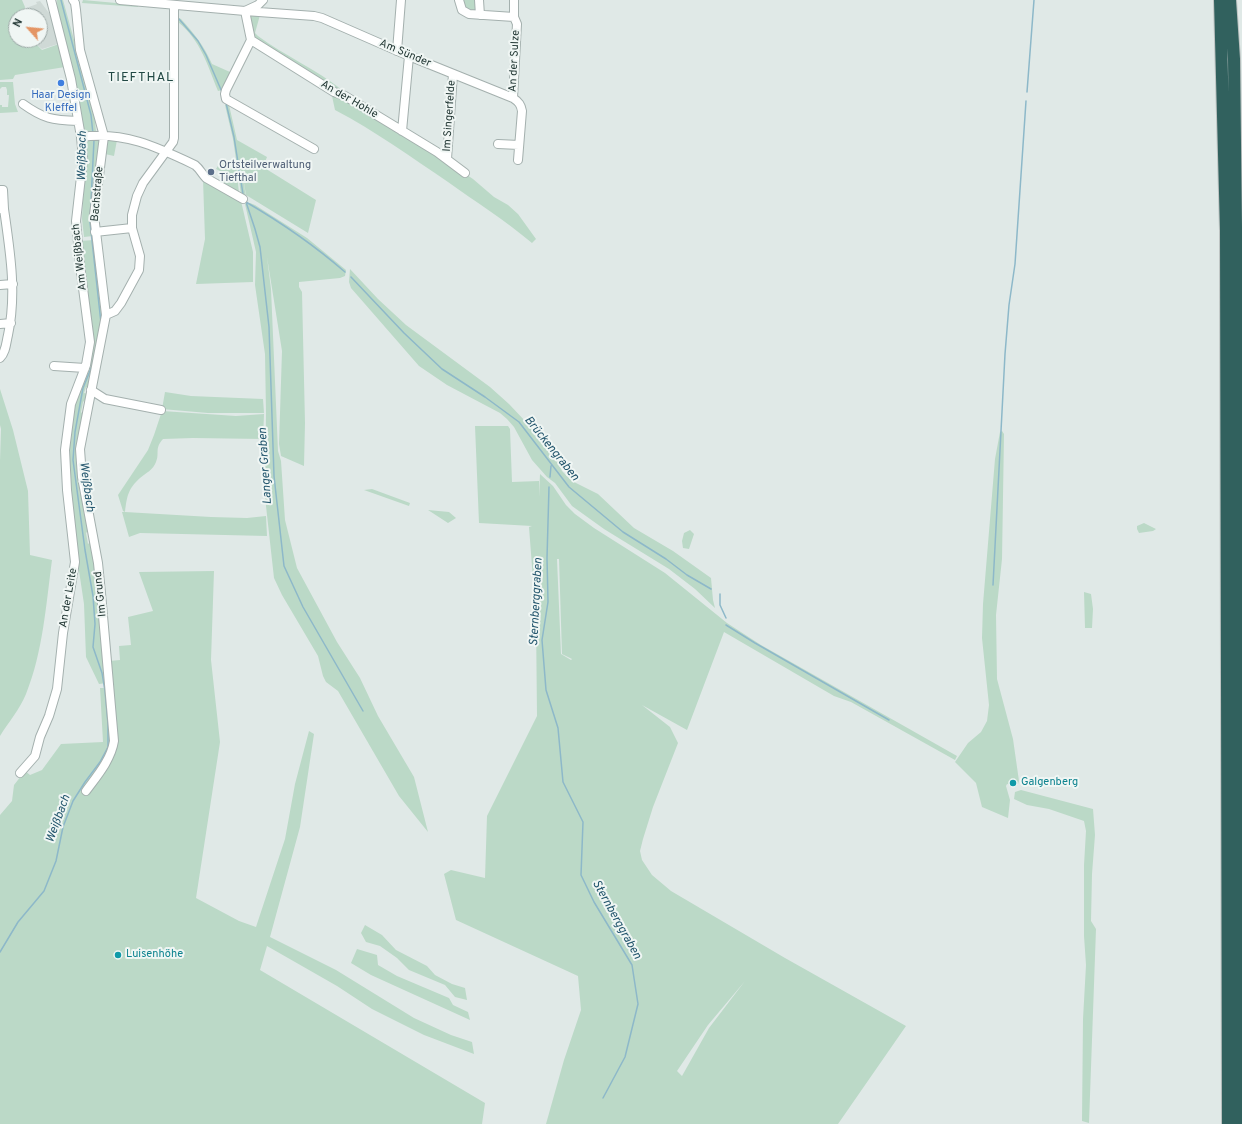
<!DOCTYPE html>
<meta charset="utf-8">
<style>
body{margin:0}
#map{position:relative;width:1242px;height:1124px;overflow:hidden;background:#e0e9e7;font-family:Overpass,sans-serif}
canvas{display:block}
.north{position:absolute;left:8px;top:8px;width:40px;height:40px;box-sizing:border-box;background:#f0f6f4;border:1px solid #9eaaa8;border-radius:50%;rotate:297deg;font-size:11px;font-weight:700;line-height:16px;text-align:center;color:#233835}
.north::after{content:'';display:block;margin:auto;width:14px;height:18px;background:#e49564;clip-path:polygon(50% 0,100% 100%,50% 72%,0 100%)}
</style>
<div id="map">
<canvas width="1242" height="1124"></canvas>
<div class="north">N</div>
</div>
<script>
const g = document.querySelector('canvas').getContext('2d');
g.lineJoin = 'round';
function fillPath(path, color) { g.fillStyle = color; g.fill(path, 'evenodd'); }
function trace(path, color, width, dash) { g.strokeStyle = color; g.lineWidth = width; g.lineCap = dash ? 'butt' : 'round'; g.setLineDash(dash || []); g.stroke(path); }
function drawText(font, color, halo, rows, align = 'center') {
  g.font = font + ' Overpass,sans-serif'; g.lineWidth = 4; g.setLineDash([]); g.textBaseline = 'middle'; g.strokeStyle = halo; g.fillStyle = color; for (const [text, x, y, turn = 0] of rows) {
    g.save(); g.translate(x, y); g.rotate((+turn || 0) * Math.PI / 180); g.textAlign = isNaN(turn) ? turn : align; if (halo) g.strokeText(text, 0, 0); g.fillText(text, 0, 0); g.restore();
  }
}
fillPath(new Path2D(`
 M 40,1 L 49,13 L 55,26 L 58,44 L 42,49 L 38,46 L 35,40 L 40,40 L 40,16 L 26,16 L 25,11 L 26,8 L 37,4 L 36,2 Z`), '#cfd9d6');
fillPath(new Path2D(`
 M 0,0 L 22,0 L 25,7 L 23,16 L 16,16 L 16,40 L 34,40 L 38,46 L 42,50 L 59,44 L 65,67 L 15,75 L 13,79 L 0,80 Z
 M 57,0 L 63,0 L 94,112 L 96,131 L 83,132 L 58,20 Z
 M 83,0 L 138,5 L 138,7 L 82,3 Z
 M 462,0 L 477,0 L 478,12 L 464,9 Z
 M 254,13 L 260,15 L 255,33 L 258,36 C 285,56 316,69 342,90 L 338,92 L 252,39 L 250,17 Z
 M 179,18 L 181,19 C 194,33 204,46 212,64 L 230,72 L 238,55 L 241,57 L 226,89 L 218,91 C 207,64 201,41 178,22 Z
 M 0,82 L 13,82 L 15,104 L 18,112 L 0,113 L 0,105 L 2,105 L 2,107 L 8,107 L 9,95 L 7,95 L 7,90 L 6,87 L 2,87 L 0,89 Z
 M 332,96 L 344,99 L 426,148 L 473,179 L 494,197 L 508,205 L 518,214 L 536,239 L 532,243 C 506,221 476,202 448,182 C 411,157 375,131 335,110 Z
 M 225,105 L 229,105 L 237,140 L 267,157 L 263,167 L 316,200 L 308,233 L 246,195 L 242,171 L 246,198 L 241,194 L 233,139 Z
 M 100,139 L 93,236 L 84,237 L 82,219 L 86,141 Z
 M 110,140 L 117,140 L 114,156 L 105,154 L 106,142 Z
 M 223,158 L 236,164 L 239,193 L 223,184 L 228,175 L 216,169 Z
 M 203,179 L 241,201 L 253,252 L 253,282 L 196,284 L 205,239 Z
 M 247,203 L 250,203 L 255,205 L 307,238 L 346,270 L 345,276 L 340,278 L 299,282 L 299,287 L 302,292 L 305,423 L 304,466 L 281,456 L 279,444 L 282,351 L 267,257 L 271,289 L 278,451 L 281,461 L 285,520 L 297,568 L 337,642 L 360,678 L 378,716 L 414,777 L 428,832 L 399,796 L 338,691 L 326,682 L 323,676 L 318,656 L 282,595 L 274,578 L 265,497 L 266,413 L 265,354 L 255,285 L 256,252 L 245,204 Z
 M 94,240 L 103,312 L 95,365 L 90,365 L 79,241 Z
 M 350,269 L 378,299 L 406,325 L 490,387 L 509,404 L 526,422 L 542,441 L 557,460 L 562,471 L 572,481 L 598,494 L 634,528 L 673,551 L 711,578 L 713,600 L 715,608 L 695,589 L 669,569 L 604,529 L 572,506 L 555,483 L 547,477 L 532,460 L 514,427 L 507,419 L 500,413 L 447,385 L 419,366 L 351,288 L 349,282 Z
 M 88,367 L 94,367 L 89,388 L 86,387 L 84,393 L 88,394 L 87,398 L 83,402 L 81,412 L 83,415 L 81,481 L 79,484 L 80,494 L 83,496 L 90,529 L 86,533 L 88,544 L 92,541 L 107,683 L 99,684 L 86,657 L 84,604 L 75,544 L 67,451 L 74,403 Z
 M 0,389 L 13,430 L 28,491 L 30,555 L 52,560 C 46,605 43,652 26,694 C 20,709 8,723 0,736 L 0,461 L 1,429 L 0,425 Z
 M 165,392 L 191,396 L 263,399 L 264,413 L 208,413 L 162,409 Z
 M 162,411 L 236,416 L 264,414 L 263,439 L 193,438 L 163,439 C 154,449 160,453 156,462 C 153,470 146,473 140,478 C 128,489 127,496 125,512 L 211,517 L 247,518 L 266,516 L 267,536 L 140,533 L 129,537 L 122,512 L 125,512 L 123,511 L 118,495 L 148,450 L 154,435 Z
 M 475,426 L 508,426 L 510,429 L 512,482 L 539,481 L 539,497 L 540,474 L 553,486 L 566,505 L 575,514 L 594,528 L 665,573 L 727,623 L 761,645 L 957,756 L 955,760 L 851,702 L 834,696 L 724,632 L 687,730 L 642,705 L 670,727 L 678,743 L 653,807 L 643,839 L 640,851 L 642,860 L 652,875 L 671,891 L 785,958 L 906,1026 L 838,1124 L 546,1124 L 564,1060 L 581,1010 L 578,976 L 456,920 L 444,874 L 451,870 L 485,878 L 487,816 L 537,716 L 536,619 L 529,527 L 532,526 L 479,523 ZM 557,559 L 559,559 L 562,654 L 572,659 L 571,660 L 561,654 ZM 753,961 L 745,981 L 709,1028 L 682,1076 L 677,1071 L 708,1025 L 745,981 Z
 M 1002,431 L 1004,434 L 1002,559 L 996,615 L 997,679 L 1013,739 L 1019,781 L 1018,784 L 1011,785 L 1007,784 L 1006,786 L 1010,800 L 1008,818 L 982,807 L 976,783 L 955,762 L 968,743 L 981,732 L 987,721 L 989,705 L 982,638 L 983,604 L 995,459 L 1000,432 Z
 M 372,489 L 410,503 L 409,506 L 364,490 Z
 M 428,510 L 449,512 L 456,518 L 448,523 Z
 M 1144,523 L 1156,529 L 1153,531 L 1139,533 L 1137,529 L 1137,526 Z
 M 690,530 L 694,534 L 689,549 L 683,548 L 682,541 L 684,533 Z
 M 214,571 L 211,660 L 220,742 L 196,898 L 239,921 L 256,927 L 285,839 L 295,784 L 309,731 L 314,734 L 300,827 L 270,937 L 336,970 L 414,1018 L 451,1035 L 472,1042 L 474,1054 L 424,1035 L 372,1009 L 337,986 L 267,946 L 260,970 L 485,1103 L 482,1124 L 0,1124 L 0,815 L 12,801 L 14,785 L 25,771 L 30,775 L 42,770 L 61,744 L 103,742 L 100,688 L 103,688 L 107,689 L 109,661 L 120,660 L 119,646 L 131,645 L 128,617 L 153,611 L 139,572 Z
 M 1084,592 L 1091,594 L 1093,609 L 1092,628 L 1085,628 Z
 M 1021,790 L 1093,809 L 1095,835 L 1092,874 L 1091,921 L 1096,929 L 1089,1123 L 1082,1121 L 1083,1019 L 1086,965 L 1084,936 L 1084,865 L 1086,831 L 1084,821 L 1049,809 L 1027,805 L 1014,799 L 1015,792 Z
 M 365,925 L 382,935 L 396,950 L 427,966 L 435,975 L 452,984 L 465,988 L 467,1000 L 455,997 L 445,985 L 409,970 L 397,958 L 380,946 L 366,942 L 361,933 Z
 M 357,949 L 377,955 L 378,965 L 397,976 L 449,998 L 453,1005 L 468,1012 L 470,1020 L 371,975 L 351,963 Z`), '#bbd9c7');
trace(new Path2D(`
 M 61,0 L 91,115 L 93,134
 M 179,19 L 198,41 L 206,55 L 222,92
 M 1027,92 L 1034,0
 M 226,103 L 234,137 L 243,194
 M 94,140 L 90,222 L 101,323
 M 246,202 L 255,229 L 260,247 L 269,327 L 274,476 L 284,566 L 303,607 L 363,711
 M 246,202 C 282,223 314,245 345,272
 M 351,277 L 404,333 L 442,369 L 485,397 L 519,422 L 569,487 L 623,532 L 666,559 L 687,575 L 711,589
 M 550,477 L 551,466
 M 549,487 L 547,558 L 548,602 L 542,640 L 546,690 L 558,728 L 563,782 L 583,822 L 581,875 L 594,902 L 632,965 L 638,1004 L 625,1057 L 603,1098
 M 993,585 L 1005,354 L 1009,305 L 1015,264 L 1026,101
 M 720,594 L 720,605 L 726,618
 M 726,625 L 755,643 L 889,720
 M 0,952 L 18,922 L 44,891 L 56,861 L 63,827 L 73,801 L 85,782 L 100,762 L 108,747 L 108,724 L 105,691 L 102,673 L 93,647 L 95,624 L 93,596 L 85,550 L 73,460 L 75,432 L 83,388 L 92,366`), '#8db8c9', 1.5);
const minor = new Path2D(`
 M 73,0 L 75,3 L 76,10 L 80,50 L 104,136 L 94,215 L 106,315 L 80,449 L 82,477 L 98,563 L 101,593 L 114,741 C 111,760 97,776 86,791
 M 120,0 L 245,11 L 258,5 L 263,0
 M 459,0 L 462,10 L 469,14 L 514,17
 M 479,0 L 480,15
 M 251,40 L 334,92 L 345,96 L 437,152 L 465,173
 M 397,51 L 401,0
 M 513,98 L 517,24 L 514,17 L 514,0
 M 23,104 C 44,119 52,120 78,121
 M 402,131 L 409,56
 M 81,137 C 124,131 157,147 195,165 C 200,169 202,174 206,178 L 243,199
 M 498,144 L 519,145
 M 314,149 L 226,99 L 225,94 L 226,90 L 251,40 L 245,11 L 314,16 L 322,18 L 409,56 L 513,98 C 519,102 521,105 522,111 L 518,160
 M 447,159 L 453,74
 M 0,190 L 3,190 L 4,209
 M 0,209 L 4,209 C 10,251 17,293 8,335 C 6,343 6,352 0,358
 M 95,232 L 132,228
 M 0,285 L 13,284
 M 106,315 L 115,311 L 121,303 L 139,270 L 140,256 L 132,228 L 132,215 L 137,196 L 143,183 L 173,142 L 174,138 L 174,5
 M 0,324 L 11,323
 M 54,366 L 85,368
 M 91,390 L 105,399 L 161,410
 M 20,773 L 35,756 L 40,737 L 49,716 L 57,689 L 63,633 L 75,562 L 67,490 L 65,450 L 71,404 L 86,365 L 90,342 L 80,265 L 76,221 L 83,159 L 81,137 L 71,79 L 51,0`);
const highway = new Path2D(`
 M 1220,0 L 1226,231 L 1228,1124
 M 1230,0 L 1234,59 L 1236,227 L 1238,1124`);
trace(minor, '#a4b0ae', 10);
trace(highway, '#bdc3c2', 14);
trace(minor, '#fff', 8);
trace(highway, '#31615e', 12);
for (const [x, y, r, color] of [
 [61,83,4,"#3f7fe0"],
 [211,172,4,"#5c6f8a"],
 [1013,783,4,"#0f9aa8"],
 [118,955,4,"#0f9aa8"]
]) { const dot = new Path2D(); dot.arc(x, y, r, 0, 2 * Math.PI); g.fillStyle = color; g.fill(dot); trace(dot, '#f0f6f4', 1.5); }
drawText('11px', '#233835', '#f0f6f4', [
 ["Am Sünder",405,54,23],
 ["An der Sulze",515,61,-87],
 ["An der Hohle",349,100,30],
 ["Im Singerfelde",450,116,-86],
 ["Bachstraße",98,194,-85],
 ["Am Weißbach",80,257,-96],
 ["Im Grund",101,594,-96],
 ["An der Leite",69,598,-80]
]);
drawText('11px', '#366cbe', '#f0f6f4', [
 ["Haar Design",61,96],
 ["Kleffel",61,109]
]);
drawText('11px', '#4e5e75', '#f0f6f4', [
 ["Ortsteilverwaltung",219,166],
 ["Tiefthal",219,179]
], 'left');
drawText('11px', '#0d838f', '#f0f6f4', [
 ["Galgenberg",1021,783],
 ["Luisenhöhe",126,955]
], 'left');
drawText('italic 12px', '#23566d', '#f0f6f4', [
 ["Weißbach",83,156,-89],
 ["Brückengraben",551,449,51],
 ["Langer Graben",266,466,-94],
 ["Weißbach",86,487,82],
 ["Sternberggraben",537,602,-87],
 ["Weißbach",59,819,-70],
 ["Sternberggraben",616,920,61]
]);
g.letterSpacing = '1px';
drawText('13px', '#214844', '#f0f6f4', [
 ["TIEFTHAL",141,78]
]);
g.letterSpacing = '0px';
</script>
